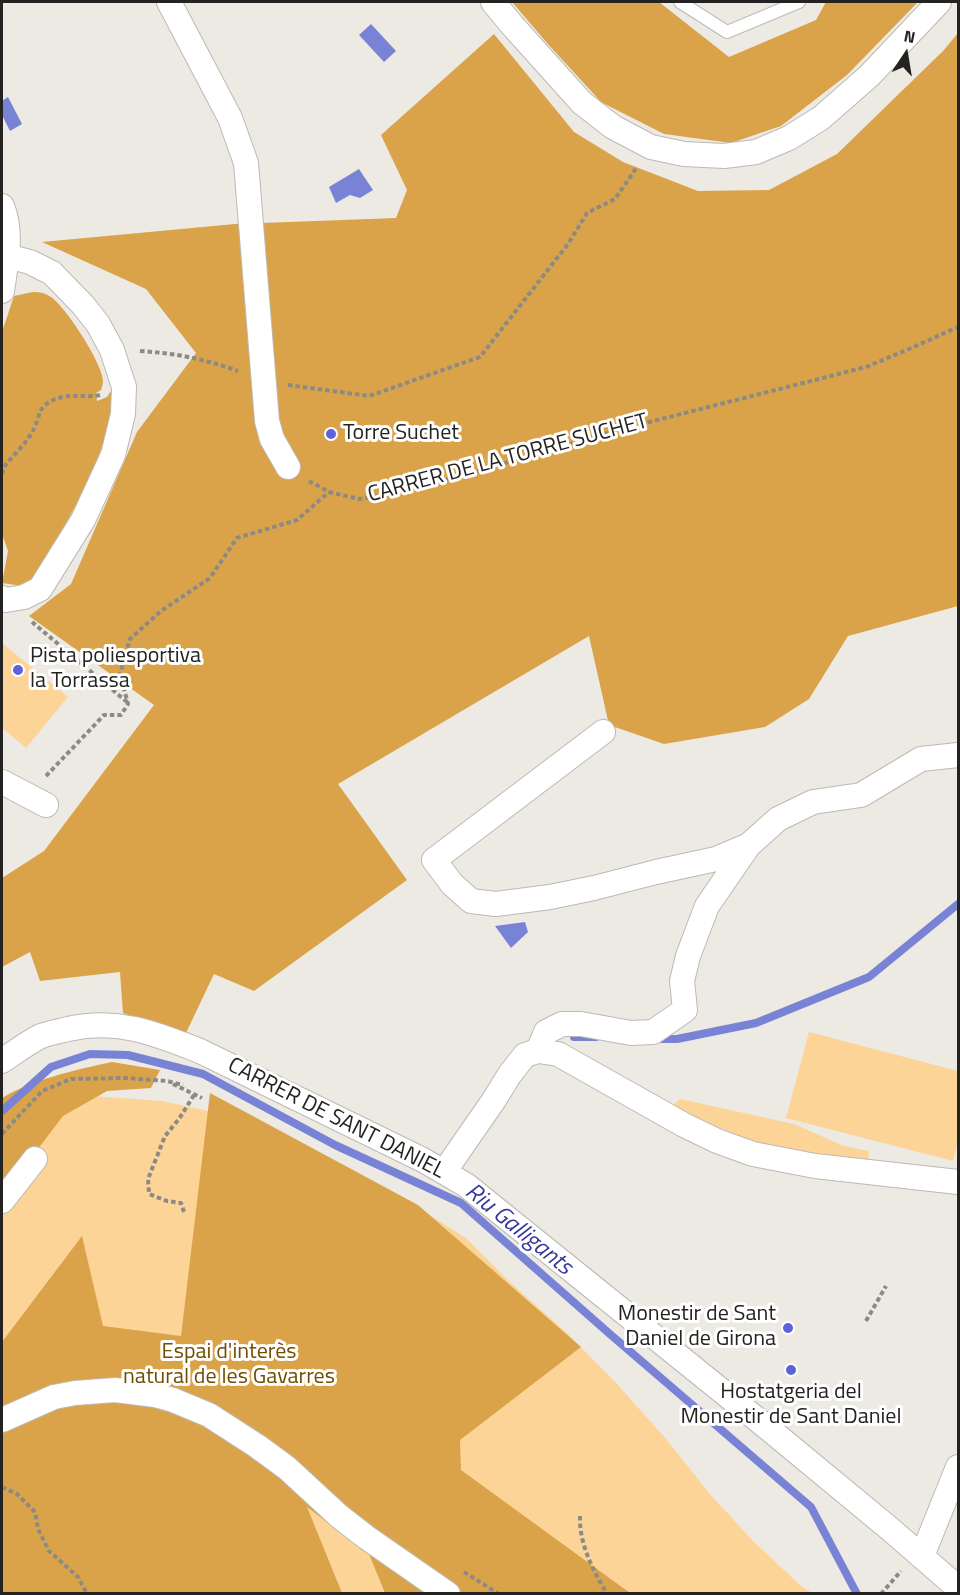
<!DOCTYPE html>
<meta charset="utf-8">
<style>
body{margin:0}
#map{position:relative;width:960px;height:1595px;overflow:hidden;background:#ede9e3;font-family:"Titillium Web",sans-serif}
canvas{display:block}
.frame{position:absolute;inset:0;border:3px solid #242321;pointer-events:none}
.north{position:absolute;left:876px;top:24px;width:60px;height:60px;-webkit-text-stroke:4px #fff;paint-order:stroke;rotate:12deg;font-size:16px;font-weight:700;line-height:24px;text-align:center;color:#242321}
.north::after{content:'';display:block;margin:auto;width:21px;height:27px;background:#242321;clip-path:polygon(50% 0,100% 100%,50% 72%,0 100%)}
</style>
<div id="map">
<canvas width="960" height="1595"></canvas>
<div class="frame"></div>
<div class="north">N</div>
</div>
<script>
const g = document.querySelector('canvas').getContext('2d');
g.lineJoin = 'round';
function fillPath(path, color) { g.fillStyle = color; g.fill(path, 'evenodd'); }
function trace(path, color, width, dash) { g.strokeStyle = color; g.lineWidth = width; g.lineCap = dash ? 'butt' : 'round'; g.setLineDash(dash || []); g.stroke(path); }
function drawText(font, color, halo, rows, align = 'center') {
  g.font = font + ' "Titillium Web",sans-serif'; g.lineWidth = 6; g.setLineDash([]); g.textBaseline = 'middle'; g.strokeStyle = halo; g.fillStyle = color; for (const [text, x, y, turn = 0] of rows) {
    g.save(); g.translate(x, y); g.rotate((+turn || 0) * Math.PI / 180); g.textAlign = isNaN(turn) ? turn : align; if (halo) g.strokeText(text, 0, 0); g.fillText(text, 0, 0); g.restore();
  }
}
fillPath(new Path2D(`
 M 2,643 L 68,697 L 26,748 L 2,728 Z
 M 809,1032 L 958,1071 L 958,1142 L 953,1161 L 786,1118 Z
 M 92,1096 L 162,1101 L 227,1115 L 416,1206 L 467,1239 L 512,1284 L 569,1335 L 616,1383 L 666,1439 L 709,1493 L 753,1541 L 801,1586 L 812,1593 L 2,1593 L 2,1118 Z
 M 680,1099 L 794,1124 L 844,1146 L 869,1151 L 868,1162 C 847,1160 825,1158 804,1154 C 757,1145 714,1127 673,1105 Z`), '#fdd497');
fillPath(new Path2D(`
 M 512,2 L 659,2 L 729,57 L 816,20 L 826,2 L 918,2 L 847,75 L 781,126 L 731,143 L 664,134 L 601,102 L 547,43 Z
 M 958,33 L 958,606 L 848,636 L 809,699 L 765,727 L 664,744 L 609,725 L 589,636 L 338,784 L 407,880 L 254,991 L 214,974 L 185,1035 L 123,1013 L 120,972 L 40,981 L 30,952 L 2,967 L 2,878 L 44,851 L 154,705 L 29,616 L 71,584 L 137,432 L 196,353 L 146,289 L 42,242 L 235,224 L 396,218 L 407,190 L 381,135 L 494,34 L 574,132 L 623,162 L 698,191 L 769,190 L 837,154 L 943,51 Z
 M 33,292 C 40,292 45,293 51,297 C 65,306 103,364 103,381 C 103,383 102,388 101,390 L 96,393 L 97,401 L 107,397 L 113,388 L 113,408 L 110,425 L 90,479 L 34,582 L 23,586 L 2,583 L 8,551 L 2,534 L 2,331 L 5,323 L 14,296 Z
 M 112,1062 L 160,1070 L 151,1088 L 107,1091 L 63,1116 L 2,1196 L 2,1098 C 34,1079 75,1070 112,1062 Z
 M 210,1093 L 418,1205 L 581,1347 L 460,1440 L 461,1470 L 630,1593 L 385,1593 L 369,1554 L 307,1507 L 342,1593 L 2,1593 L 2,1342 L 82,1236 L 103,1326 L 181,1336 Z`), '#daa349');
fillPath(new Path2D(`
 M 371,24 L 396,51 L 384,62 L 359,35 Z
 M 8,97 L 22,124 L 10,131 L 2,115 L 2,101 Z
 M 359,169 L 373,190 L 360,198 L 350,195 L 336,203 L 329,187 Z
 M 525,922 L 528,932 L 511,948 L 495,926 Z`), '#7883d6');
trace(new Path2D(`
 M 574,1037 L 596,1037
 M 654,1039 L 677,1039 L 756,1023 L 869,977 L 958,904
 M 2,1111 L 51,1067 L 90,1054 L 128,1055 L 203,1074 L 335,1145 L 461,1203 L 611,1335 L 811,1507 L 857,1594`), '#7883d6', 8);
const lane = new Path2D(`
 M 680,2 L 727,32 L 799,2`);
const street = new Path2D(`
 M 169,2 L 230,118 L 246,163 L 267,421 L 272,439 L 288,467
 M 493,2 L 512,25 L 582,103 L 613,127 L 651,147 L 684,154 L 724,156 L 756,152 L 789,138 L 821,118 L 869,76 L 939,2
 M 2,206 C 13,233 6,263 2,291
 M 2,598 L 6,600 L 24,597 L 40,589 L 83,520 L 113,455 L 123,414 L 124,387 L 112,350 L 98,324 L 83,305 L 52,273 L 30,262 L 7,256
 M 603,732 L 434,860 L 452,884 L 471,901 L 496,904 L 550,897 L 594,888 L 656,872 L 716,859 L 749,845
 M 2,782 L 46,805
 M 538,1051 L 546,1032 L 562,1024 L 581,1024 L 631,1033 L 653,1032 L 685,1010 L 682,981 L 688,956 L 707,906 L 749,845 L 778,819 L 813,802 L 861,795 L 921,759 L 958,755
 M 2,1061 C 14,1053 27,1043 41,1036 C 50,1033 60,1031 68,1029 C 118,1018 154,1033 200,1051 L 423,1160 L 466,1185 L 769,1429 L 890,1529 L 958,1588
 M 444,1172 L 494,1100 L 510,1074 L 525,1055 L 538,1051 L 558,1054 L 684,1125 L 717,1141 L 753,1154 L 815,1166 L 958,1182
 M 2,1201 L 35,1159
 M 2,1420 L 54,1397 L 75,1393 L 115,1390 L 155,1395 L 173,1400 L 209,1415 L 257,1446 L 287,1468 L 339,1516 L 366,1537 L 448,1594
 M 922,1556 L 958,1467`);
trace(lane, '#bdb9b4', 14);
trace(street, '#bdb9b4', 26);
trace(new Path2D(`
 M 140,351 C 174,353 205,359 238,371
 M 288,385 L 369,396 L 480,357 L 568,244 L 587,213 L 615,199 L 637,167
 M 2,474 L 4,467 C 12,456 24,446 31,434 C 43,415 34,405 62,397 C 74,394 87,398 100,395
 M 309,481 L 329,492 L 359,499 L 386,495 L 443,481 L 622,429 L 866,367 L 909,349 L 958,327
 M 32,622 L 127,702
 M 46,776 L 104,715 L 121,715 L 128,704 L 120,674 L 130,639 L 161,611 L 210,578 L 237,538 L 297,520 L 329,492
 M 173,1084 L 202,1098
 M 2,1134 L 42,1091 L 71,1079 L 126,1078 L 167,1081 L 183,1085
 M 184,1212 L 181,1203 L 167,1201 L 149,1194 L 148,1179 L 165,1136 L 179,1119 L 194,1095
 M 866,1321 L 886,1286
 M 2,1487 L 17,1494 L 35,1512 L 38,1529 L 49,1551 L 78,1577 L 87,1594
 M 580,1516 C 579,1544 593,1570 607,1594
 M 464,1572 L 499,1594
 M 881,1594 L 901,1571`), '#8c8a85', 4, [4.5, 3]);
trace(lane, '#fff', 12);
trace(street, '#fff', 24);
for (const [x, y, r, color] of [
 [331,434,6,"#5c62da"],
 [18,670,6,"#5c62da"],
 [788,1328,6,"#5c62da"],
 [791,1370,6,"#5c62da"]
]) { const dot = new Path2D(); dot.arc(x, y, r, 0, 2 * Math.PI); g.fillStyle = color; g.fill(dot); trace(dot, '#fff', 2); }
drawText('22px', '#242321', '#fff', [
 ["Torre Suchet",343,434],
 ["Pista poliesportiva",30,657],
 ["la Torrassa",30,682],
 ["Monestir de Sant",776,1315,"right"],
 ["Daniel de Girona",776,1340,"right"],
 ["Hostatgeria del",791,1393,"center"],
 ["Monestir de Sant Daniel",791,1418,"center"]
], 'left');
drawText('22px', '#242321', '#fff', [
 ["CARRER DE LA TORRE SUCHET",508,459,-15],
 ["CARRER DE SANT DANIEL",336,1119,27]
]);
drawText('22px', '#714d02', '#fff', [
 ["Espai d'interès",229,1353],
 ["natural de les Gavarres",229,1378]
]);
drawText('italic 24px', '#373899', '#fff', [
 ["Riu Galligants",518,1230,39]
]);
</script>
